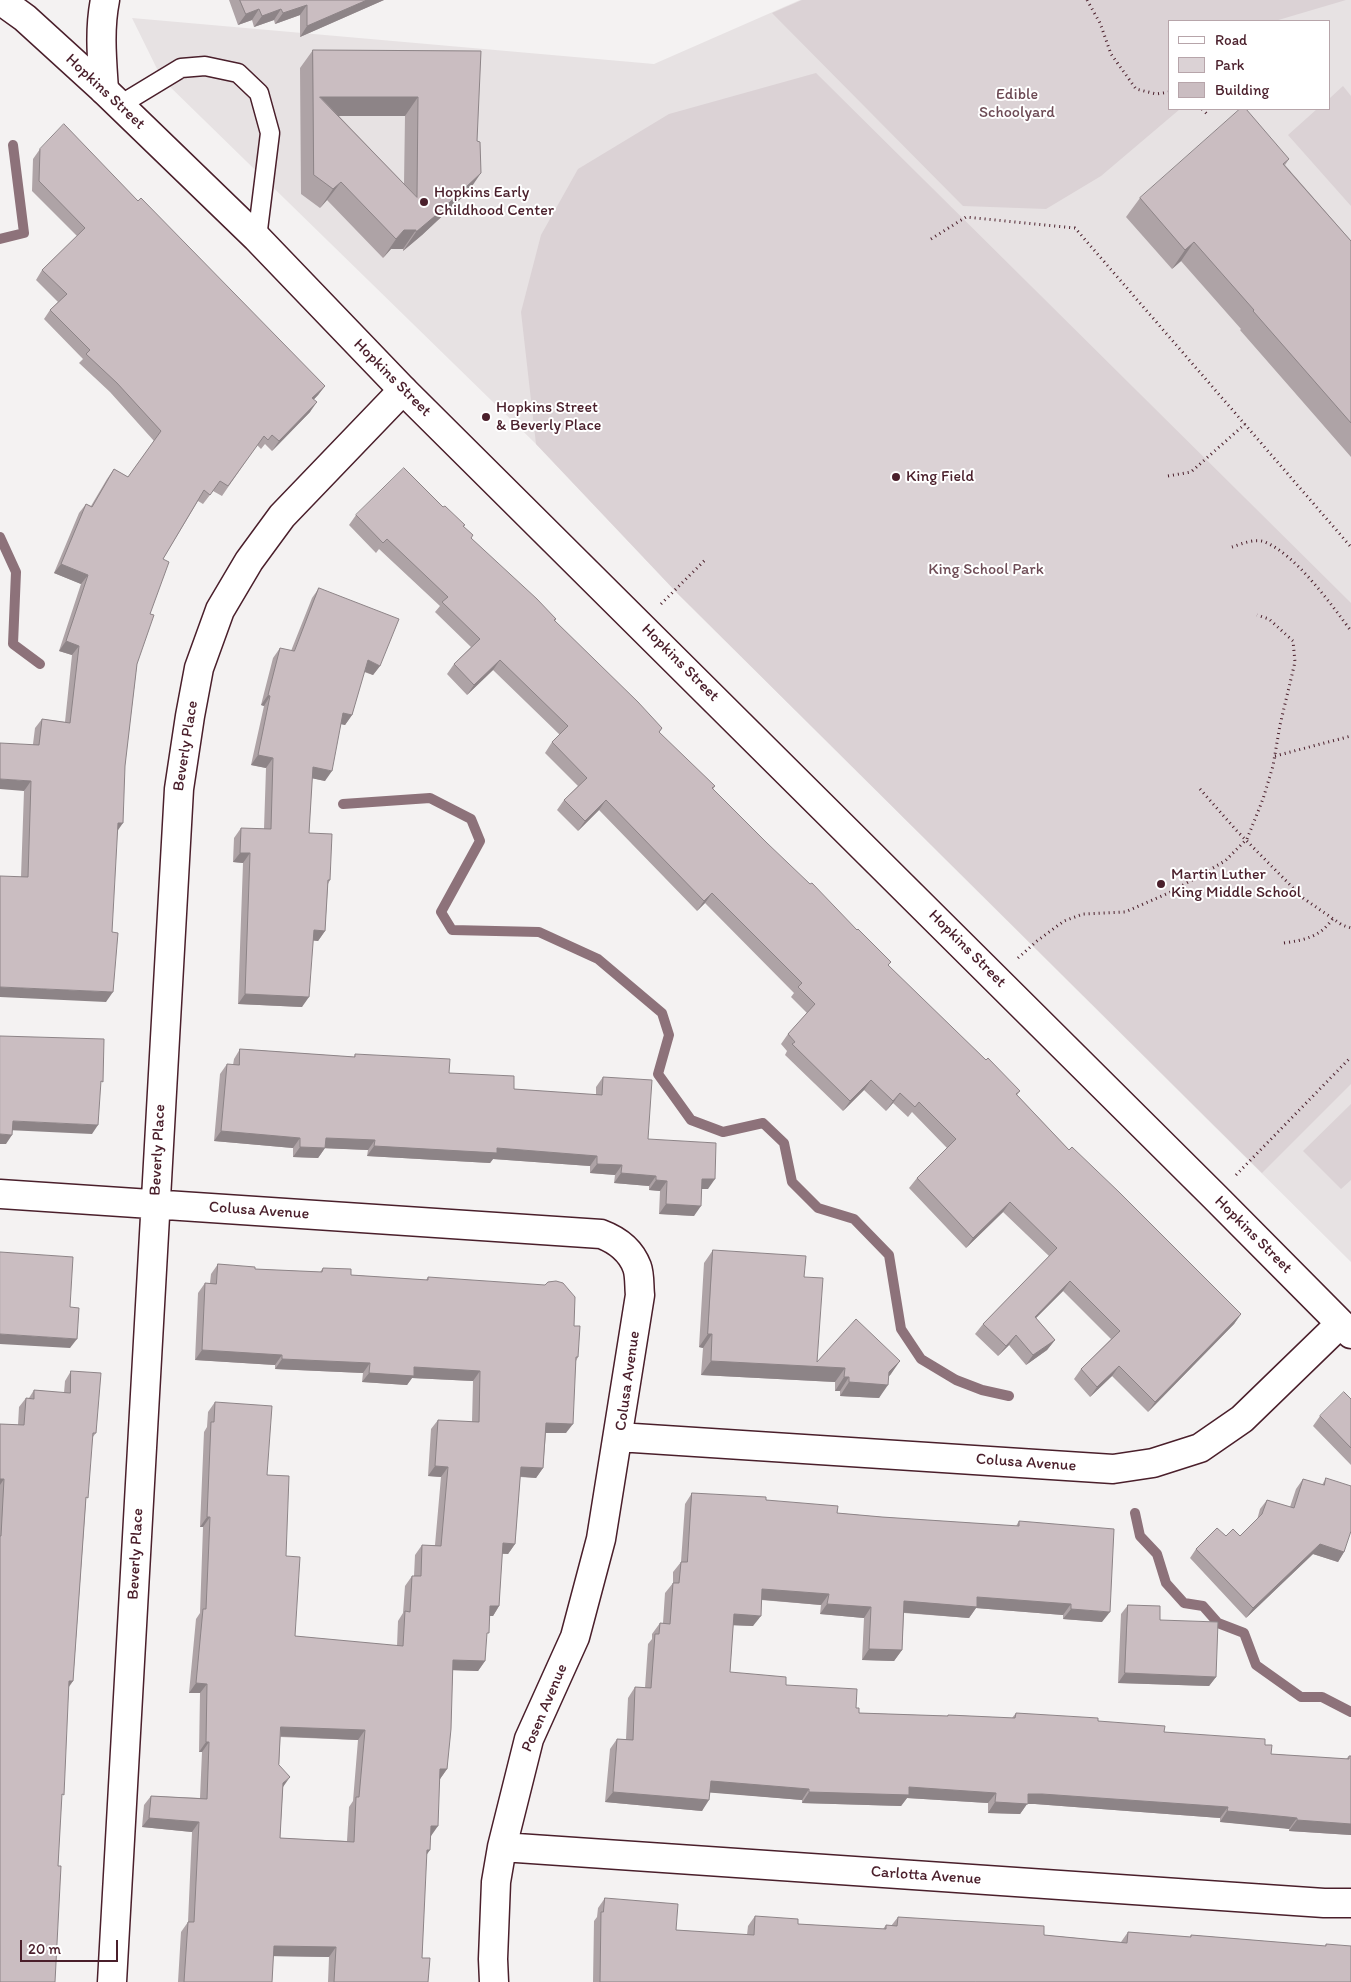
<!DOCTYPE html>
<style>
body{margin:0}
#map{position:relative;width:1351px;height:1982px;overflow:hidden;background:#f4f2f2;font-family:Itim,sans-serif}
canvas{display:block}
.legend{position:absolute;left:1168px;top:20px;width:162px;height:90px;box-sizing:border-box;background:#fff;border:1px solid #b7a5aa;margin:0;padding:6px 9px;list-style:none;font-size:15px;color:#4a1f2b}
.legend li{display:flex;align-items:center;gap:10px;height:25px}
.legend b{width:25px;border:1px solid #b7a5aa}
.scale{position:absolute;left:20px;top:1940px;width:98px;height:22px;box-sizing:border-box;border:2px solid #4a1f2b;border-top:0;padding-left:6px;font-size:15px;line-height:18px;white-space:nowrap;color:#4a1f2b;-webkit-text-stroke:4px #fff;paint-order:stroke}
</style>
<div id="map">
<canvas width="1351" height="1982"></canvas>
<ul class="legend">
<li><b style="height:6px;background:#fff"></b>Road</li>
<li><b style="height:14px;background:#dbd2d5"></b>Park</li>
<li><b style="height:14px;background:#cabdc1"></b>Building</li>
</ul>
<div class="scale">20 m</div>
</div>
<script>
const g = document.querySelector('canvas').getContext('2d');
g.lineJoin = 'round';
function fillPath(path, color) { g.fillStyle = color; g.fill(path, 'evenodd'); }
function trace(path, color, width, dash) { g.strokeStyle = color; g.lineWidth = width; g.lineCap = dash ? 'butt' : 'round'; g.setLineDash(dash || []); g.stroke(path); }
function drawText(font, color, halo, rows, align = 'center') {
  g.font = font + ' Itim,sans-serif'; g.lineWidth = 4; g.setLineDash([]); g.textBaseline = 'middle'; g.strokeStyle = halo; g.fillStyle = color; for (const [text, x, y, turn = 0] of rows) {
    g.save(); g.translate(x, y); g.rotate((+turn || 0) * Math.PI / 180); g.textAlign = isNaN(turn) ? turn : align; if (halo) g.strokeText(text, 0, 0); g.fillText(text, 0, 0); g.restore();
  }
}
fillPath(new Path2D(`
 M 800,0 L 1351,0 L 1351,1262 L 679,595 L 536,444 L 162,79 L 132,18 L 654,64 ZM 1170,21 L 1330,21 L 1330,109 L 1170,109 Z`), '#e7e2e3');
fillPath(new Path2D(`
 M 802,0 L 1346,0 L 1275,21 L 1170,21 L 1170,109 L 1180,109 L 1101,176 L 1046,209 L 963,206 L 772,13 Z
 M 816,73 L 1351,603 L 1351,1084 L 1262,1173 L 679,595 L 536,444 L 521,312 L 541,235 L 578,169 L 669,114 Z
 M 1343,86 L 1351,96 L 1351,206 L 1288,135 L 1317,109 L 1330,109 L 1330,98 Z
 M 1351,1104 L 1351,1180 L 1341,1189 L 1303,1151 Z`), '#dbd2d5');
trace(new Path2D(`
 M 0,239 L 24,233 L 13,145
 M 0,537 L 16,572 L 13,644 L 40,664
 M 343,804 L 430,798 L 471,819 L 480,841 L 441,912 L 452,930 L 539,932 L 598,959 L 662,1013 L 669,1035 L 658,1074 L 691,1120 L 723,1132 L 763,1123 L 784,1143 L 792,1182 L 818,1208 L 854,1219 L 889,1255 L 901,1329 L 921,1359 L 956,1380 L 982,1390 L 1009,1396
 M 1135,1513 L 1140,1536 L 1157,1554 L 1166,1583 L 1184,1603 L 1203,1606 L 1218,1623 L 1244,1633 L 1256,1665 L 1301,1697 L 1322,1697 L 1351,1712`), '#8d727a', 10);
const lane = new Path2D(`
 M 120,105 L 181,68 L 205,66 L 238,73 L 259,93 L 270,133 L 257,238`);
const street = new Path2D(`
 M 104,90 C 102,60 99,30 105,0
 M 0,1194 L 601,1234 C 617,1240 631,1251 637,1267 C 640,1275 639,1287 640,1295 L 601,1539 L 575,1637 L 529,1739 L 502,1847 L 496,1882 L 493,1959 L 494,1982
 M 618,1437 L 1113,1469 L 1153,1463 L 1200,1448 L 1242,1419 L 1340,1324
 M 502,1847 L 1324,1903 L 1351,1903
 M 112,1982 L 179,789 L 190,716 L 199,668 L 220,610 L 249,561 L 282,516 L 403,390`);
const secondary = new Path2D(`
 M 0,0 L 25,18 L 104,90 L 257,238 L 403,390 L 1215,1197 L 1351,1334`);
trace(lane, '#4a1f2b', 21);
trace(street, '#4a1f2b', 31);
trace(secondary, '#4a1f2b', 31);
trace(new Path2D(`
 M 1087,0 L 1100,23 L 1111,54 L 1136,89 L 1156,94 L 1170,92
 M 1202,109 L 1207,114
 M 931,239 L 966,217 L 1075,228 L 1351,547
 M 1168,476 L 1191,472 L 1245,424
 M 1232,547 C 1241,544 1255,538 1265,542 C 1296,555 1331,604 1351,631
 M 661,604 L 706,559
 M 1275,756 L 1351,736
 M 1200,789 L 1236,830 L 1303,898 L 1342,925 L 1351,928
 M 1284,943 C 1304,940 1321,937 1333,918
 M 1018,958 L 1037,941 L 1064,921 L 1083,914 L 1125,912 L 1171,892 L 1225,861 L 1247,839 L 1263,799 L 1273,766 L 1280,725 L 1295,662 L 1293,641 L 1269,619 L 1257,615
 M 1236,1175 L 1351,1057`), '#4a1f2b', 3, [1, 4]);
trace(lane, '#fff', 18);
trace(street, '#fff', 28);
trace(secondary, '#fff', 28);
fillPath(new Path2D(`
 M 229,0 L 384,0 L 300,37 L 300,15 L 275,24 L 274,20 L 254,27 L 252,20 L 238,25 Z
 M 313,50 L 481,51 L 468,192 L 422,235 L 403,251 L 403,249 L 391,249 L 383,258 L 327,200 L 320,208 L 301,194 L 300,68 ZM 339,116 L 405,116 L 404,184 Z
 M 40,149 L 138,201 L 325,386 L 318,395 L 314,399 L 310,412 L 272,451 L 265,444 L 261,449 L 257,445 L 222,496 L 213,491 L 203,504 L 198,501 L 163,559 L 137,664 L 117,831 L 106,1002 L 21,877 L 24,791 L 33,744 L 35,728 L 42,719 L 65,722 L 72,655 L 59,651 L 81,584 L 54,573 L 79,513 L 86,504 L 91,506 L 107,479 L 114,469 L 128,477 L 154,441 L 110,392 L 79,363 L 83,359 L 44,319 L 50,310 L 58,302 L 36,280 L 42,270 L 77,236 L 32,191 L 33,159 Z
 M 1289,159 L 1285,165 L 1351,241 L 1351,457 L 1240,330 L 1241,329 L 1181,261 L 1172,269 L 1126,217 L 1140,198 Z
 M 443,507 L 463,526 L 471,538 L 556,619 L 555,621 L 662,728 L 659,733 L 715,786 L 713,789 L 888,966 L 986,1060 L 1020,1091 L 1017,1095 L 1069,1150 L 1241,1314 L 1234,1324 L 1148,1412 L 1112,1376 L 1090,1397 L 1074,1379 L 1081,1369 L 1111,1339 L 1063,1291 L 1036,1318 L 1055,1340 L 1047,1350 L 1026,1365 L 1009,1345 L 998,1356 L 975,1334 L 983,1324 L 1049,1256 L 1003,1212 L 966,1248 L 909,1188 L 917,1178 L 947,1148 L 912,1112 L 908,1117 L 893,1103 L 886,1111 L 864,1090 L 843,1111 L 785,1055 L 787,1051 L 781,1044 L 788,1034 L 807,1013 L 791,997 L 794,993 L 705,903 L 697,911 L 599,810 L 578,831 L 557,810 L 564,800 L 578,786 L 545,753 L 552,742 L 560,735 L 493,670 L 467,695 L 447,674 L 454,664 L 471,647 L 435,612 L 440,606 L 379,549 L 376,553 L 349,525 L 356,515 Z
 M 319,588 L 380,666 L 373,675 L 364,672 L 352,715 L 345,725 L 341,724 L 325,781 L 312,778 L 309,833 L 330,880 L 328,884 L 325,931 L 318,941 L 313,940 L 302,1007 L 238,1004 L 243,863 L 233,862 L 234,838 L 241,828 L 264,829 L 266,768 L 251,765 L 264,706 L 261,705 L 273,658 L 280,648 L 291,651 L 312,598 Z
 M 240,1049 L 354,1057 L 355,1054 L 449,1073 L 514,1089 L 596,1095 L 596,1087 L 603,1077 L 648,1139 L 708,1189 L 701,1189 L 694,1216 L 659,1214 L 660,1191 L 649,1190 L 649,1186 L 614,1183 L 615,1175 L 590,1173 L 590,1166 L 493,1159 L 490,1163 L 367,1156 L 368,1150 L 325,1148 L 318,1158 L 293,1157 L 293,1148 L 214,1141 L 220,1074 L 227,1064 L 233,1065 L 234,1059 Z
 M 713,1250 L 804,1277 L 817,1362 L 891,1374 L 889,1376 L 879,1398 L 840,1396 L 840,1391 L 835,1391 L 835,1382 L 701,1375 L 703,1348 L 699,1347 L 704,1263 Z
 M 218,1264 L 255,1269 L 320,1272 L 323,1268 L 351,1275 L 426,1280 L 428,1277 L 574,1326 L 578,1357 L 576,1361 L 566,1433 L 546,1433 L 543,1468 L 536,1478 L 520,1477 L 515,1544 L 508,1554 L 502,1554 L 499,1606 L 493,1616 L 490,1616 L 486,1636 L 485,1661 L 478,1671 L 453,1670 L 447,1769 L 440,1779 L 431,1836 L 426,1856 L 422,1958 L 428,1982 L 328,1982 L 329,1957 L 273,1956 L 272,1982 L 178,1982 L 181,1932 L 188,1922 L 192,1832 L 142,1827 L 144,1805 L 151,1796 L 200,1798 L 202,1752 L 199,1752 L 200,1693 L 189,1693 L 196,1619 L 200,1613 L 203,1527 L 200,1527 L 204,1432 L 207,1427 L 208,1412 L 215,1402 L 267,1475 L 286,1556 L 295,1636 L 397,1646 L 398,1621 L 403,1613 L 405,1586 L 412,1576 L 414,1576 L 415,1555 L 422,1545 L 435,1545 L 441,1477 L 428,1476 L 431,1429 L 438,1420 L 472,1422 L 473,1381 L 412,1378 L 407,1385 L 362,1382 L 363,1373 L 275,1369 L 275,1365 L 195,1360 L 198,1293 L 205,1283 L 210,1283 L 211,1274 ZM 280,1737 L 358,1740 L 353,1801 L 349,1807 L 347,1841 L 280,1838 L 283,1787 L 279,1765 Z
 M 71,1371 L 96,1433 L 92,1438 L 86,1500 L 73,1681 L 69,1687 L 61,1799 L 58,1866 L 0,1982 L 0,1424 L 18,1425 L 19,1407 L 26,1398 L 29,1398 L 34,1390 L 64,1393 L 65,1381 Z
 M 1351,1399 L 1351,1465 L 1313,1426 L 1320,1416 Z
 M 1326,1478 L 1344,1552 L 1338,1562 L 1313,1554 L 1246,1618 L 1190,1558 L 1196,1549 L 1226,1536 L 1240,1536 L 1257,1520 L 1260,1509 L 1267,1500 L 1290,1507 L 1296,1489 L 1303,1479 L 1322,1485 Z
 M 692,1493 L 766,1500 L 837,1513 L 882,1517 L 1016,1526 L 1019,1521 L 1102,1622 L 1063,1619 L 1063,1615 L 976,1608 L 969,1618 L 904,1613 L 902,1650 L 894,1661 L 862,1660 L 864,1618 L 820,1614 L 821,1605 L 761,1600 L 753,1626 L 733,1625 L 730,1672 L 786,1685 L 856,1708 L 859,1713 L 947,1716 L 948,1715 L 1012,1718 L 1016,1713 L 1098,1721 L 1164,1732 L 1265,1745 L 1271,1754 L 1346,1759 L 1349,1756 L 1351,1756 L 1351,1835 L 1289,1831 L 1289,1829 L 1280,1827 L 1220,1822 L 1220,1818 L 1035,1804 L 1027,1804 L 1020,1814 L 988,1813 L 988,1803 L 907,1798 L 901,1806 L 802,1803 L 802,1800 L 710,1792 L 702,1811 L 605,1802 L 610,1749 L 617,1739 L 626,1739 L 628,1698 L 635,1687 L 645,1688 L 648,1644 L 652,1639 L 652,1634 L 660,1623 L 663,1623 L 665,1593 L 673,1583 L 673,1572 L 681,1562 L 685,1504 Z
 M 1128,1605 L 1160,1620 L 1216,1677 L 1209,1686 L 1118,1683 L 1121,1614 Z
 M 605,1898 L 676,1930 L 747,1935 L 748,1926 L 755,1916 L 798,1924 L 883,1929 L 886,1925 L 891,1926 L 898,1917 L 1044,1935 L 1121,1942 L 1128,1932 L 1190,1937 L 1191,1935 L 1325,1946 L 1326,1944 L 1351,1982 L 593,1982 L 594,1921 L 597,1917 L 598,1908 Z`), '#aea3a6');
fillPath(new Path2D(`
 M 367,0 L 384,0 L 300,37 L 307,26 Z
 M 307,5 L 300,15 L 275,24 L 283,13 Z
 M 259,9 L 252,20 L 238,25 L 246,14 Z
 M 281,9 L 274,20 L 254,27 L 262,16 Z
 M 320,97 L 418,97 L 405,116 L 314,116 Z
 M 481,173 L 468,192 L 422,235 L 403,251 L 416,232 Z
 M 341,182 L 327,200 L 320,208 L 333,189 Z
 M 404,230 L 416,230 L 403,249 L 391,249 L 383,258 L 396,239 Z
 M 1194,242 L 1181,261 L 1172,269 L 1185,250 Z
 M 325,386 L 318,395 L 306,408 L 312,398 Z
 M 317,402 L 310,412 L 272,451 L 279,441 Z
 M 61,564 L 88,575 L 81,584 L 54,573 Z
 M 66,641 L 79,646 L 72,655 L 59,651 Z
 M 368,660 L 380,666 L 373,675 L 361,670 Z
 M 500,660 L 493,670 L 467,695 L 474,685 Z
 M 268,695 L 270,696 L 264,706 L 261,705 Z
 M 343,713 L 352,715 L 345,725 L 336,723 Z
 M 258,755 L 273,758 L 266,768 L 251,765 Z
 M 313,767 L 332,771 L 325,781 L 306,777 Z
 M 0,779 L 31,781 L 24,791 L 0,789 Z
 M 606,800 L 599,810 L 578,831 L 585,821 Z
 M 118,823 L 123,823 L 116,833 Z
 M 240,853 L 250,853 L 243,863 L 233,862 Z
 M 712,893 L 705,903 L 697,911 L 704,901 Z
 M 314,930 L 325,931 L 318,941 L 307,940 Z
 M 0,987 L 113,992 L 106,1002 L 0,997 Z
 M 245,994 L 309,997 L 302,1007 L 238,1004 Z
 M 871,1080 L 864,1090 L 843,1111 L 850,1101 Z
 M 900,1093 L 893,1103 L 886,1111 L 893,1101 Z
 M 13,1121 L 98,1125 L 92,1134 L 7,1130 Z
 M 221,1131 L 300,1138 L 293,1148 L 214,1141 Z
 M 0,1134 L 12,1135 L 6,1144 L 0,1144 Z
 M 326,1138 L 375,1140 L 368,1150 L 319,1148 Z
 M 374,1146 L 497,1148 L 597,1156 L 590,1166 L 493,1159 L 490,1163 L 367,1156 Z
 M 300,1147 L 325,1148 L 318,1158 L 293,1157 Z
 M 597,1164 L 622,1165 L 615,1175 L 590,1173 Z
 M 621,1173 L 656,1176 L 649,1186 L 614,1183 Z
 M 702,1179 L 715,1179 L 708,1189 L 695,1189 Z
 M 656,1180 L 667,1181 L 660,1191 L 649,1190 Z
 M 1010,1202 L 1003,1212 L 966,1248 L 973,1238 Z
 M 666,1204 L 701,1206 L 694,1216 L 659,1214 Z
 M 1070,1281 L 1063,1291 L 1027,1327 L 1035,1317 Z
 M 1241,1314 L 1234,1324 L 1148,1412 L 1155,1402 Z
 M 0,1334 L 77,1339 L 70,1348 L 0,1344 Z
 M 708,1334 L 712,1334 L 703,1348 L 699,1347 Z
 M 1016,1335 L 1009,1345 L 998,1356 L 1006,1346 Z
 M 1055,1340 L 1047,1350 L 1026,1365 L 1033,1355 Z
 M 202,1350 L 282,1355 L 275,1365 L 195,1360 Z
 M 282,1359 L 370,1363 L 363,1373 L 275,1369 Z
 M 711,1361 L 845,1368 L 835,1382 L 701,1375 Z
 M 900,1361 L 891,1374 L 881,1384 L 888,1385 L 879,1398 L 840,1396 L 849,1382 L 889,1372 Z
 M 1119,1366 L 1112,1376 L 1090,1397 L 1097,1387 Z
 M 414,1367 L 480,1371 L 473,1381 L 412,1378 L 407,1385 L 362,1382 L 369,1373 Z
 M 844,1377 L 849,1377 L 840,1391 L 835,1391 Z
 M 546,1423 L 573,1424 L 566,1433 L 539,1433 Z
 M 435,1466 L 448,1467 L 441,1477 L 428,1476 Z
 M 521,1467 L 543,1468 L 536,1478 L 514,1476 Z
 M 0,1479 L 4,1479 L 0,1485 Z
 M 207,1517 L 210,1517 L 203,1527 L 200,1527 Z
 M 503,1543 L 515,1544 L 508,1554 L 496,1553 Z
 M 1320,1544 L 1344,1552 L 1338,1562 L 1313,1554 L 1246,1618 L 1253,1608 Z
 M 762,1589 L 829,1594 L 821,1605 L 754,1599 Z
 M 977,1597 L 1071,1604 L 1063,1615 L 976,1608 L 969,1618 L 897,1612 L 904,1601 Z
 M 827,1604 L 871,1607 L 864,1618 L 820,1614 Z
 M 490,1606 L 499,1606 L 493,1616 L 484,1616 Z
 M 1071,1609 L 1110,1612 L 1102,1622 L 1063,1619 Z
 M 734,1614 L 761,1616 L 753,1626 L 727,1625 Z
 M 869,1649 L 902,1650 L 894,1661 L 862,1660 Z
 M 453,1660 L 485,1661 L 478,1671 L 447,1670 Z
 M 1125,1673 L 1216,1677 L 1209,1686 L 1118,1683 Z
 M 69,1681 L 73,1681 L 66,1690 Z
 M 196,1683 L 207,1684 L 200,1693 L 189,1693 Z
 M 281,1727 L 365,1730 L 358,1740 L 274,1736 Z
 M 206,1742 L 209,1742 L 202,1752 L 199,1752 Z
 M 440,1769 L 447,1769 L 440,1779 L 433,1778 Z
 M 290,1777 L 283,1787 L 283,1783 Z
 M 711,1781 L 809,1789 L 802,1800 L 703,1792 Z
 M 909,1787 L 996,1793 L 988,1803 L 907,1798 L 901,1806 L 802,1803 L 809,1792 Z
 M 613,1792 L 709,1800 L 702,1811 L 605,1802 Z
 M 1028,1794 L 1042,1794 L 1228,1807 L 1220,1818 L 1035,1804 L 1027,1804 L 1020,1814 L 988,1813 L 995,1802 Z
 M 1227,1811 L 1288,1817 L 1297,1818 L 1289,1829 L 1220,1822 Z
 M 149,1818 L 199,1822 L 192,1832 L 142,1827 Z
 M 1297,1820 L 1351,1824 L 1351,1835 L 1289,1831 Z
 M 431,1826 L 438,1826 L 431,1836 Z
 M 427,1850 L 430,1850 L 423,1860 Z
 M 274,1946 L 336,1947 L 329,1957 L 267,1956 Z`), '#8d8487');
const building = new Path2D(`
 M 240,0 L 367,0 L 307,26 L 307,5 L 283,13 L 281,9 L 262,16 L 259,9 L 246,14 Z
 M 313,50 L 481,51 L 477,141 L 480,142 L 481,173 L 435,216 L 416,232 L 416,230 L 404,230 L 396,239 L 341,182 L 333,189 L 314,175 ZM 320,97 L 418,97 L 417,197 Z
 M 1240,109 L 1246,109 L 1289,159 L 1283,164 L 1351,241 L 1351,423 L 1253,311 L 1254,310 L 1194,242 L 1185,250 L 1140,198 Z
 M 64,124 L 138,201 L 141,198 L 325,386 L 312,398 L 317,402 L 279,441 L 272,435 L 268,440 L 264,436 L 228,486 L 220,481 L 210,495 L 204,490 L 163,559 L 169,562 L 150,614 L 154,615 L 137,664 L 125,766 L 123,823 L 118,823 L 112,932 L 118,933 L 113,992 L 0,987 L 0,876 L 28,877 L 31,781 L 0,779 L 0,743 L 39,745 L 42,719 L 70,723 L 79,646 L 66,641 L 88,575 L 61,564 L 86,504 L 92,507 L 114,469 L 128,477 L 161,431 L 117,383 L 86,354 L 90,350 L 50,310 L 67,294 L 42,270 L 85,228 L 39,181 L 40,149 Z
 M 404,468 L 443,507 L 445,506 L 465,525 L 463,526 L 473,535 L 471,538 L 537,599 L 556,619 L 554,620 L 638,702 L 662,728 L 659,732 L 715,786 L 712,788 L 767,843 L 810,884 L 812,883 L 857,930 L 858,929 L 891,962 L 888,965 L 986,1060 L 988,1058 L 1020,1091 L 1016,1094 L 1069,1150 L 1072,1147 L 1119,1192 L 1241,1314 L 1155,1402 L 1119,1366 L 1097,1387 L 1081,1369 L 1120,1331 L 1070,1281 L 1035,1317 L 1055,1340 L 1033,1355 L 1016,1335 L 1006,1346 L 983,1324 L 1057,1248 L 1010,1202 L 973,1238 L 917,1178 L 956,1139 L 919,1102 L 915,1107 L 900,1093 L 893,1101 L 871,1080 L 850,1101 L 792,1044 L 795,1042 L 788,1034 L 815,1004 L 798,987 L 802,983 L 712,893 L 704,901 L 606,800 L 585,821 L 564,800 L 587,778 L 552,742 L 568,726 L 500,660 L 474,685 L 454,664 L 480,639 L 442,602 L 448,597 L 387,539 L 383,543 L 356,515 Z
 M 319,588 L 399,619 L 380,666 L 368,660 L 352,715 L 343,713 L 332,771 L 313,767 L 309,833 L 332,834 L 330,880 L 328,880 L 325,931 L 314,930 L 309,997 L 245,994 L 250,853 L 240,853 L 241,828 L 271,829 L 273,758 L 258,755 L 270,696 L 268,695 L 280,648 L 294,651 Z
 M 0,1036 L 104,1039 L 103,1082 L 101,1081 L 98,1125 L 13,1121 L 12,1135 L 0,1134 Z
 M 240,1049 L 355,1057 L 355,1054 L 450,1059 L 449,1073 L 514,1076 L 514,1089 L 602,1095 L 603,1077 L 652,1080 L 648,1139 L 716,1143 L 715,1179 L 702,1179 L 701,1206 L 666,1204 L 667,1181 L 656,1180 L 656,1176 L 621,1173 L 622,1165 L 597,1164 L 597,1156 L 497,1148 L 497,1153 L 374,1146 L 375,1140 L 326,1138 L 325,1148 L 300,1147 L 300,1138 L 221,1131 L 227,1064 L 239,1065 Z
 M 713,1250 L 806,1256 L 804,1277 L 823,1278 L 817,1362 L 856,1319 L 900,1361 L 889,1372 L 888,1385 L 849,1382 L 849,1377 L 844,1377 L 845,1368 L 711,1361 L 712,1334 L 708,1334 Z
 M 0,1252 L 73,1257 L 70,1307 L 79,1308 L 77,1339 L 0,1334 Z
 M 218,1264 L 255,1267 L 255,1269 L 322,1272 L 323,1268 L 351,1269 L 351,1275 L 428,1280 L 428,1277 L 545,1285 L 548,1282 L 556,1281 L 563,1283 L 575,1297 L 574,1326 L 580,1326 L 578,1357 L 576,1357 L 573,1424 L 546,1423 L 543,1468 L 521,1467 L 515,1544 L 503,1543 L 499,1606 L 490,1606 L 489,1633 L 487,1633 L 485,1661 L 453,1660 L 451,1729 L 447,1769 L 440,1769 L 438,1826 L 431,1826 L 430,1850 L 427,1850 L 422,1958 L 430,1958 L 428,1982 L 334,1982 L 336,1947 L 274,1946 L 272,1982 L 184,1982 L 188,1922 L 194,1922 L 199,1822 L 149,1818 L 151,1796 L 207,1799 L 209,1742 L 206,1742 L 207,1684 L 196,1683 L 203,1609 L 206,1609 L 210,1517 L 207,1517 L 211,1422 L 214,1422 L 215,1402 L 272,1406 L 267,1475 L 289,1476 L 286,1556 L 300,1557 L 295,1636 L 403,1646 L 405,1611 L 410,1612 L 412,1576 L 421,1576 L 422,1545 L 441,1546 L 448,1467 L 435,1466 L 438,1420 L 479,1422 L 480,1371 L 414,1367 L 414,1376 L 369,1373 L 370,1363 L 282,1359 L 282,1355 L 202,1350 L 205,1283 L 216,1284 ZM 281,1727 L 365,1730 L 359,1797 L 356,1797 L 354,1842 L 280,1838 L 283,1783 L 290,1777 L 279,1765 Z
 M 71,1371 L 101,1373 L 96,1433 L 93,1433 L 88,1498 L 86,1497 L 73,1681 L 69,1681 L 64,1795 L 62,1794 L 58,1866 L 61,1866 L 55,1982 L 0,1982 L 0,1536 L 1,1536 L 4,1479 L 0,1479 L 0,1424 L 24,1425 L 26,1398 L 34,1399 L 34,1390 L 70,1393 Z
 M 1344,1392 L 1351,1399 L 1351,1448 L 1320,1416 Z
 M 1326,1478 L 1351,1486 L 1351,1531 L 1344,1552 L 1320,1544 L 1253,1608 L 1196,1549 L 1217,1528 L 1226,1536 L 1233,1529 L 1240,1536 L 1262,1514 L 1267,1500 L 1294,1508 L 1303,1479 L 1324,1485 Z
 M 692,1493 L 766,1497 L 766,1500 L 838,1506 L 837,1513 L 882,1517 L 1019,1526 L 1019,1521 L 1114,1529 L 1110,1612 L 1071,1609 L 1071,1604 L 977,1597 L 977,1607 L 904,1601 L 902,1650 L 869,1649 L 871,1607 L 827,1604 L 829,1594 L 762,1589 L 761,1616 L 734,1614 L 730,1672 L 786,1677 L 786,1685 L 857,1689 L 856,1708 L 859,1708 L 859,1713 L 948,1716 L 948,1715 L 1015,1718 L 1016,1713 L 1098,1718 L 1098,1721 L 1165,1726 L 1164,1732 L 1265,1739 L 1265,1745 L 1272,1745 L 1271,1754 L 1349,1759 L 1349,1756 L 1351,1756 L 1351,1824 L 1297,1820 L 1297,1818 L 1288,1817 L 1227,1811 L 1228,1807 L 1042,1794 L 1028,1794 L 1028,1804 L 995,1802 L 996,1793 L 909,1787 L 909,1795 L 809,1792 L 809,1789 L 711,1781 L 709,1800 L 613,1792 L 617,1739 L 633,1740 L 635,1687 L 651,1688 L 655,1634 L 659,1634 L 660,1623 L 670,1624 L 673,1583 L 679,1583 L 681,1562 L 687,1562 Z
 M 1128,1605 L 1160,1606 L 1160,1620 L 1218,1622 L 1216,1677 L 1125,1673 Z
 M 605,1898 L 678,1904 L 676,1930 L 754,1935 L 755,1916 L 798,1919 L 798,1924 L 886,1929 L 886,1925 L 897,1926 L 898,1917 L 1044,1926 L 1044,1935 L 1127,1943 L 1128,1932 L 1191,1937 L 1191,1935 L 1326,1946 L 1326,1944 L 1351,1946 L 1351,1982 L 600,1982 L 601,1912 L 603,1912 Z`);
fillPath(building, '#cabdc1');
trace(building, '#8d8487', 1);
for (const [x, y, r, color] of [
 [424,202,5,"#4a1f2b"],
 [486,417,5,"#4a1f2b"],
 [896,477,5,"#4a1f2b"],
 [1161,884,5,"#4a1f2b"]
]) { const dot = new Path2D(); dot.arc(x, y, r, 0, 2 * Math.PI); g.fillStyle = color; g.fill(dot); trace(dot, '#fff', 2); }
drawText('16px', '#4a1f2b', '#fff', [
 ["Hopkins Street",105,92,43],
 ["Hopkins Street",392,378,45],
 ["Hopkins Street",680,663,45],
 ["Beverly Place",186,746,-81],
 ["Hopkins Street",967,949,45],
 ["Beverly Place",158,1150,-87],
 ["Colusa Avenue",259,1211,4],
 ["Hopkins Street",1253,1235,45],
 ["Colusa Avenue",628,1381,-82],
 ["Colusa Avenue",1026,1463,4],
 ["Beverly Place",136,1554,-87],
 ["Posen Avenue",545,1708,-67],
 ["Carlotta Avenue",926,1876,4]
]);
drawText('16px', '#6e4c56', '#fff', [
 ["Edible",1017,95],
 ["Schoolyard",1017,113],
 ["King School Park",986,570]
]);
drawText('16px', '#4a1f2b', '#fff', [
 ["Hopkins Early",434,193],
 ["Childhood Center",434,211],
 ["Hopkins Street",496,408],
 ["& Beverly Place",496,426],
 ["King Field",906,477],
 ["Martin Luther",1171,875],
 ["King Middle School",1171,893]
], 'left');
</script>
